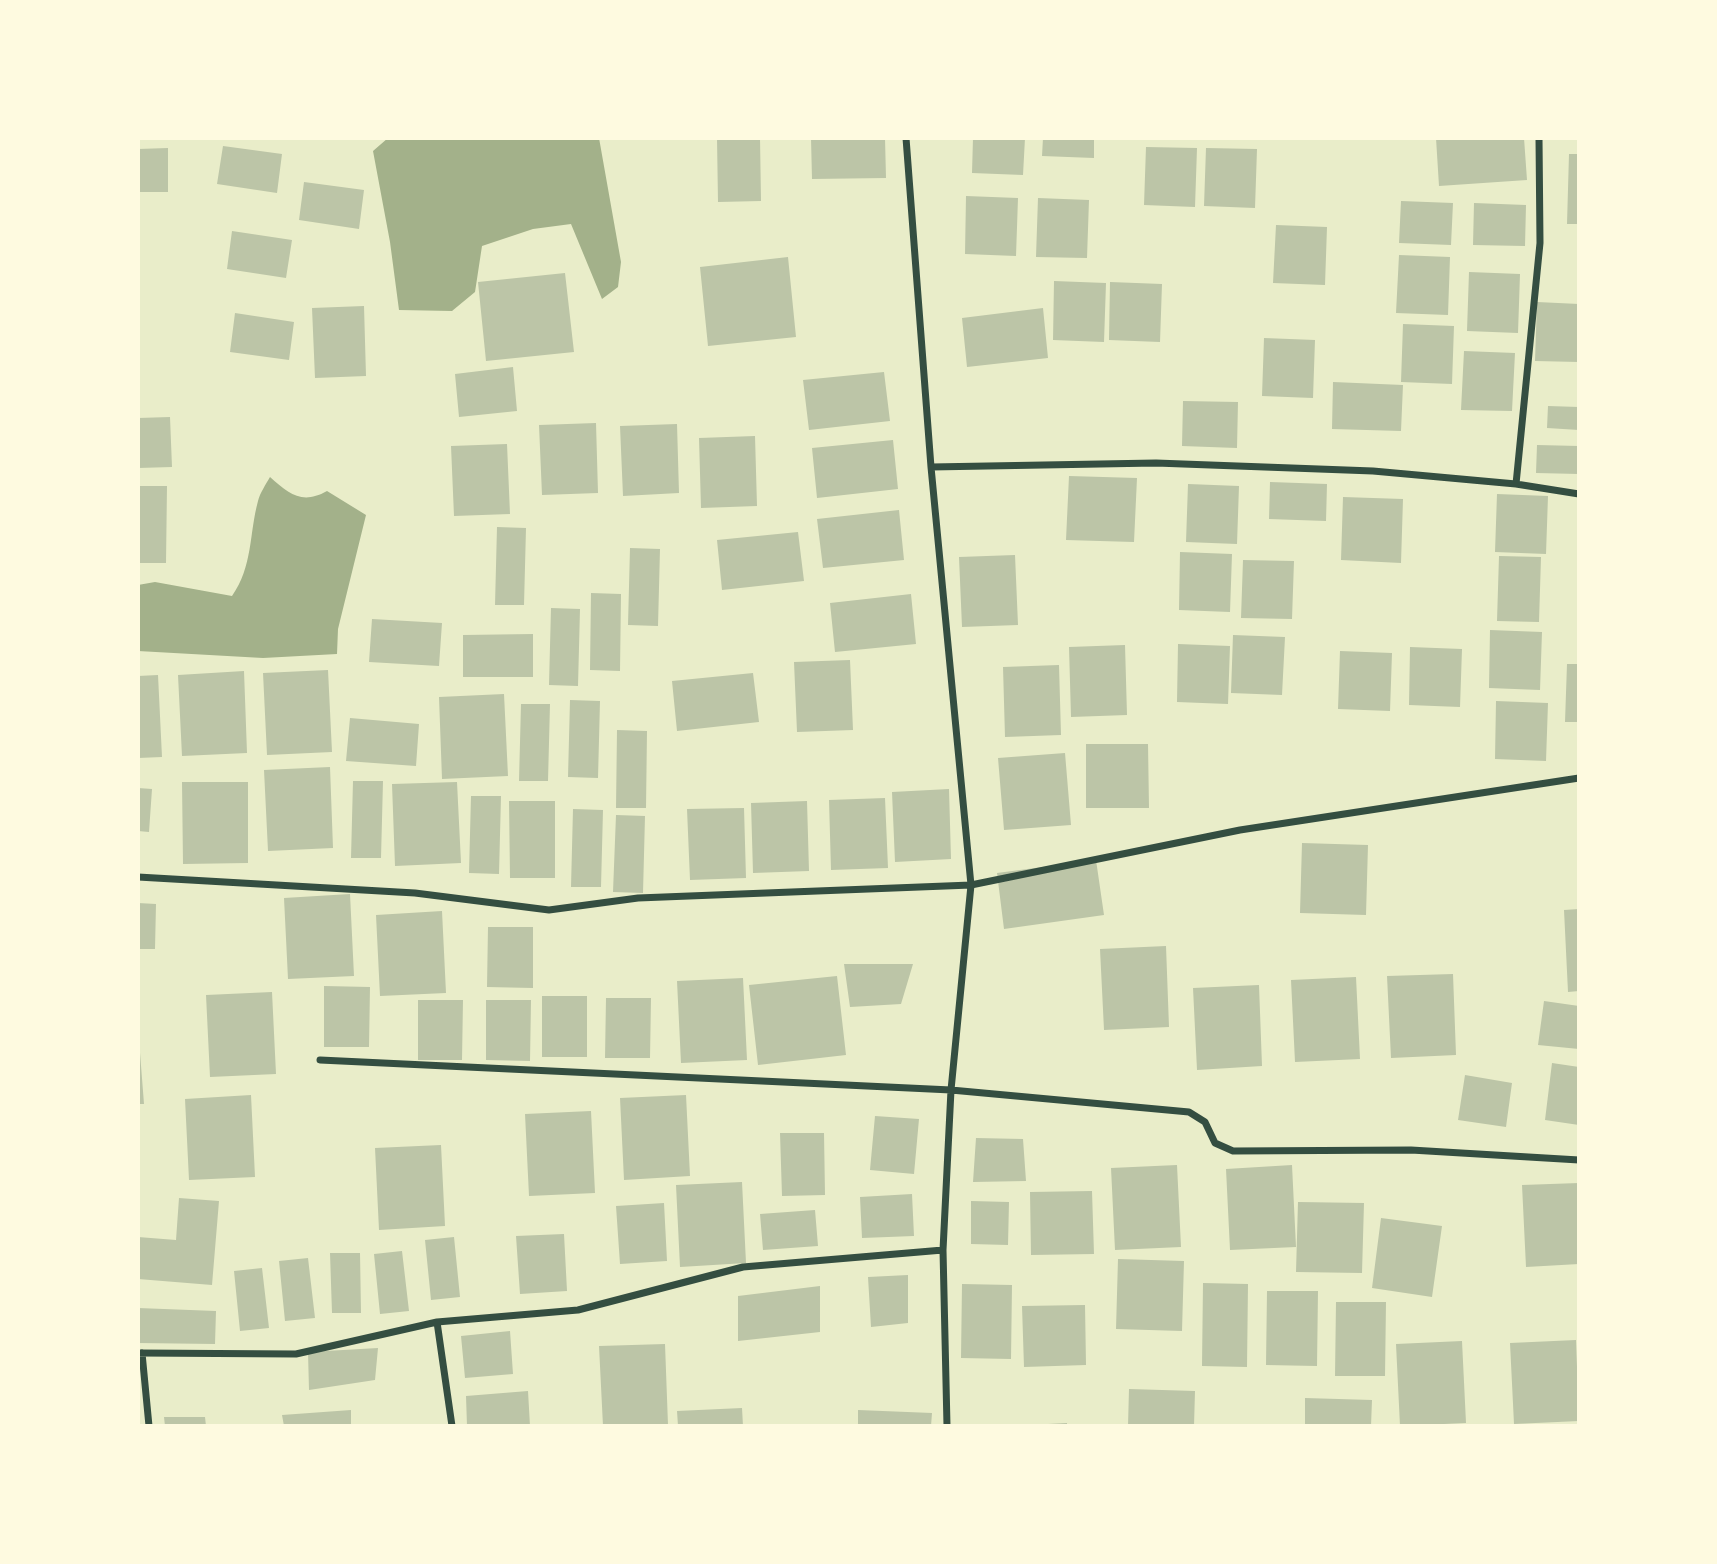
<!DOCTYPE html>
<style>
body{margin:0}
#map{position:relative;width:1717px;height:1564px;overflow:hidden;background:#e9edc9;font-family:Lora,serif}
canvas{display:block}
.frame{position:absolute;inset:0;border:140px solid #fefae0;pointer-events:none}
</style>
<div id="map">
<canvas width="1717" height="1564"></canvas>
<div class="frame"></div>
</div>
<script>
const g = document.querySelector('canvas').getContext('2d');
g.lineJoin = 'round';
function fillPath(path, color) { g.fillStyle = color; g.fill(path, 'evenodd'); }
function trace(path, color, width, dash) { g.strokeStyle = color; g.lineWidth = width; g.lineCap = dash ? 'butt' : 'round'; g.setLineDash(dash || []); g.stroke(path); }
fillPath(new Path2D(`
 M 388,138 L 599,138 L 621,262 L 618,287 L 602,299 L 571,224 L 533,229 L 482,246 L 475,292 L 452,311 L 399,310 L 390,242 L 373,151 Z
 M 270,477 C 289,494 302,505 327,491 L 366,515 L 338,629 L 337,654 L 263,658 L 138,651 L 138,585 L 155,582 L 232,596 C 253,566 249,534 258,501 C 260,493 266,484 270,477 Z`), '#a3b18a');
fillPath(new Path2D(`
 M 717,138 L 760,138 L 761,201 L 718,202 Z
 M 811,138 L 885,138 L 886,178 L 812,179 Z
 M 973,138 L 1025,138 L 1023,175 L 972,173 Z
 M 1043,138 L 1094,138 L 1094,158 L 1042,156 Z
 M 1436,138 L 1524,138 L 1527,180 L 1439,186 Z
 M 223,146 L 282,154 L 277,193 L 217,184 Z
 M 1146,147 L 1197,148 L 1195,207 L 1144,205 Z
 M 168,148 L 168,192 L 138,192 L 138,149 Z
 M 1206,148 L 1257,149 L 1255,208 L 1204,206 Z
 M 1569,154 L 1579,154 L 1579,224 L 1567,224 Z
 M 304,182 L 364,190 L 359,229 L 299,220 Z
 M 966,196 L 1018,198 L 1016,256 L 965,254 Z
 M 1038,198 L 1089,200 L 1087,258 L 1036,257 Z
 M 1401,201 L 1453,203 L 1451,245 L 1399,243 Z
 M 1474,203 L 1526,205 L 1525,246 L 1473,245 Z
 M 1276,225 L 1327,227 L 1325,285 L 1273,283 Z
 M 232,231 L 292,240 L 286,278 L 227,269 Z
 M 1399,255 L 1450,257 L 1448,315 L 1396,313 Z
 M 788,257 L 796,337 L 708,346 L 700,267 Z
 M 1469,272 L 1520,274 L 1518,333 L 1467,331 Z
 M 565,273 L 574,352 L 486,361 L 478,282 Z
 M 1054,281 L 1106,283 L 1104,342 L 1053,340 Z
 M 1110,282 L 1162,284 L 1160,342 L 1109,340 Z
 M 1537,302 L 1579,304 L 1579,362 L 1535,361 Z
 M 364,306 L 366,376 L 315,378 L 312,308 Z
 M 1043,308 L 1048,358 L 967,367 L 962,318 Z
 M 235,313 L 294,322 L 289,360 L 230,352 Z
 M 1403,324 L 1454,326 L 1452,384 L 1401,382 Z
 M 1264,338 L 1315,340 L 1313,398 L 1262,396 Z
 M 1464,351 L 1515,353 L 1512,411 L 1461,410 Z
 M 513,367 L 517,411 L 459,417 L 455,374 Z
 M 884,372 L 890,421 L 809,430 L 803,380 Z
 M 1333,382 L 1403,385 L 1401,431 L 1332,429 Z
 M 1183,401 L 1238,402 L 1237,448 L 1182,446 Z
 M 1548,406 L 1579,407 L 1579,430 L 1547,428 Z
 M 170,417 L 172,467 L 138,468 L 138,418 Z
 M 596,423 L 598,493 L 542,495 L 539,425 Z
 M 677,424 L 679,493 L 623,496 L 620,426 Z
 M 755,436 L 757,506 L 701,508 L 699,438 Z
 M 893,440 L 898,489 L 817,498 L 812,448 Z
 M 507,444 L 510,514 L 454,516 L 451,446 Z
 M 1537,445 L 1579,446 L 1579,474 L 1536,473 Z
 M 1069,476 L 1137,478 L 1134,542 L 1066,540 Z
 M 1270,482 L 1327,484 L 1326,521 L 1269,519 Z
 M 1188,484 L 1239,486 L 1237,544 L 1186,542 Z
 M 138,486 L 167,486 L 166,563 L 138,563 Z
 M 1497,494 L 1548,496 L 1546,554 L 1495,552 Z
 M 1343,497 L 1403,499 L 1401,563 L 1341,560 Z
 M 899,510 L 904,560 L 823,568 L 817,519 Z
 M 497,527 L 526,528 L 524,605 L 495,605 Z
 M 798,532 L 804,581 L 722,590 L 717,540 Z
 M 630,548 L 660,549 L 658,626 L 628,625 Z
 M 1180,552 L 1232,554 L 1230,612 L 1179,610 Z
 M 1015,555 L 1018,625 L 962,627 L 959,557 Z
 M 1499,556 L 1541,557 L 1539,622 L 1497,621 Z
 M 1243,560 L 1294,561 L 1292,619 L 1241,618 Z
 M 591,593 L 621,594 L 620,671 L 590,670 Z
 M 911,594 L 916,644 L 835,652 L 830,603 Z
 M 551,608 L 580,609 L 578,686 L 549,685 Z
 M 372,619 L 442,623 L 439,666 L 369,662 Z
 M 1490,630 L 1542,632 L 1540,690 L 1489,688 Z
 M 533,634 L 533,677 L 463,677 L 463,635 Z
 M 1233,635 L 1285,637 L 1282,695 L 1231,693 Z
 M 1178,644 L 1230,646 L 1228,704 L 1177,702 Z
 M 1125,645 L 1127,715 L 1071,717 L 1069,647 Z
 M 1410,647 L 1462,649 L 1460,707 L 1409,705 Z
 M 1340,651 L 1392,653 L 1390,711 L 1338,709 Z
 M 850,660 L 853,730 L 797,732 L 794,662 Z
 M 1567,664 L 1579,664 L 1579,722 L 1565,722 Z
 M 1059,665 L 1061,735 L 1005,737 L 1003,667 Z
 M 328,670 L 332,752 L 267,755 L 263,673 Z
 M 244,671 L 247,753 L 182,756 L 178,675 Z
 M 753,673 L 759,722 L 677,731 L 672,681 Z
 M 158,675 L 162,757 L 138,758 L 138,676 Z
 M 504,694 L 508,776 L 442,779 L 439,697 Z
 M 570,700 L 600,701 L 598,778 L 568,777 Z
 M 1496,701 L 1548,703 L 1546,761 L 1495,759 Z
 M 521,704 L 550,704 L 548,781 L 519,781 Z
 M 350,718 L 419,724 L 416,766 L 346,761 Z
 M 617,730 L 647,731 L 646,808 L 616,808 Z
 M 1086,744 L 1148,744 L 1149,808 L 1086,808 Z
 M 1065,753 L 1071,825 L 1004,830 L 998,758 Z
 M 330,767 L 333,848 L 268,851 L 264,770 Z
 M 353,781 L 383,781 L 381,858 L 351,858 Z
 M 182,782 L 248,782 L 248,863 L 183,864 Z
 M 457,782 L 461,863 L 395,866 L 392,784 Z
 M 138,788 L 152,789 L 149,832 L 138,831 Z
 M 949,789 L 951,859 L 895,862 L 892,792 Z
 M 471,796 L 501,796 L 499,874 L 469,873 Z
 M 885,798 L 888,868 L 831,870 L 829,800 Z
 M 509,801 L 555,801 L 555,878 L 510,878 Z
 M 807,801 L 809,871 L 753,873 L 751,803 Z
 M 744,808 L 746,878 L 690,880 L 687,809 Z
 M 573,809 L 603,810 L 601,887 L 571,887 Z
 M 616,815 L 645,816 L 643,893 L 613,892 Z
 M 1302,843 L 1368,845 L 1366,915 L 1300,913 Z
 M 1096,860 L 1104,915 L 1004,929 L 997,873 Z
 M 350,894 L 354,976 L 288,979 L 284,898 Z
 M 138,903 L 156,904 L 155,949 L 138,949 Z
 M 1579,909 L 1579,991 L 1568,992 L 1564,910 Z
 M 442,911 L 446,993 L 380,996 L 376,915 Z
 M 488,927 L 533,927 L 533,988 L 487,987 Z
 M 1166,946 L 1169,1027 L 1104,1030 L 1100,949 Z
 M 844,964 L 913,964 L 901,1004 L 850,1007 Z
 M 1453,974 L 1456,1055 L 1391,1058 L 1387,976 Z
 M 837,976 L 846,1055 L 758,1065 L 749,985 Z
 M 1356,977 L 1360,1059 L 1295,1062 L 1291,980 Z
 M 743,978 L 747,1060 L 681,1063 L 677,981 Z
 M 1259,985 L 1262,1066 L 1197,1070 L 1193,988 Z
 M 324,986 L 370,987 L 369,1047 L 324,1047 Z
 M 272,992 L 276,1074 L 210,1077 L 206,995 Z
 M 542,996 L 587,996 L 587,1057 L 542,1057 Z
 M 606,998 L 651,998 L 650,1058 L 605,1058 Z
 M 418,1000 L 463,1000 L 462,1060 L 418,1060 Z
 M 486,1000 L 531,1000 L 530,1061 L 486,1060 Z
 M 1544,1001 L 1579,1006 L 1579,1049 L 1538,1045 Z
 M 138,1027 L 144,1104 L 138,1104 Z
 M 1552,1063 L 1579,1067 L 1579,1125 L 1545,1120 Z
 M 1465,1075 L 1512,1083 L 1506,1127 L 1458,1120 Z
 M 251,1095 L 255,1177 L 189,1180 L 185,1099 Z
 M 686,1095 L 690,1176 L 624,1180 L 620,1098 Z
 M 591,1111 L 595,1193 L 529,1196 L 525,1114 Z
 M 875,1116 L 919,1119 L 914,1174 L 870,1170 Z
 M 780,1133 L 824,1133 L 825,1195 L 782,1196 Z
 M 976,1138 L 1023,1139 L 1026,1181 L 973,1182 Z
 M 441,1145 L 445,1226 L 379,1230 L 375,1148 Z
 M 1177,1165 L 1181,1247 L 1115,1250 L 1111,1168 Z
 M 1292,1165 L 1296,1247 L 1230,1250 L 1226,1169 Z
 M 742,1182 L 746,1263 L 680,1267 L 676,1185 Z
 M 1579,1183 L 1579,1264 L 1526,1267 L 1522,1185 Z
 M 1092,1191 L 1094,1254 L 1031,1255 L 1030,1192 Z
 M 912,1194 L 914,1236 L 862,1238 L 860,1197 Z
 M 179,1198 L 219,1201 L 212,1285 L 138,1279 L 138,1237 L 176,1240 Z
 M 971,1201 L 1009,1202 L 1008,1245 L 971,1244 Z
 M 1298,1202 L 1364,1203 L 1362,1273 L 1296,1272 Z
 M 664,1203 L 667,1261 L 620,1264 L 616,1206 Z
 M 815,1210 L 818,1246 L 763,1250 L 760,1214 Z
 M 1381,1218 L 1442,1226 L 1432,1297 L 1372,1288 Z
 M 564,1234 L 567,1291 L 520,1294 L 516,1236 Z
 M 454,1237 L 460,1297 L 431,1300 L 425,1240 Z
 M 402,1251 L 409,1311 L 380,1314 L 374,1254 Z
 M 330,1253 L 360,1253 L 361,1313 L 332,1313 Z
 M 308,1258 L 315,1318 L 285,1321 L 279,1261 Z
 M 1118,1259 L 1184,1261 L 1182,1331 L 1116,1329 Z
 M 262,1268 L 269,1328 L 240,1331 L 234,1271 Z
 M 908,1275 L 908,1323 L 871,1327 L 868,1277 Z
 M 1203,1283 L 1248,1284 L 1247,1367 L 1202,1366 Z
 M 962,1284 L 1012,1285 L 1011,1359 L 961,1358 Z
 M 820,1286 L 820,1332 L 738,1341 L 738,1296 Z
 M 1267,1291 L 1318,1291 L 1317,1366 L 1266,1365 Z
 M 1336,1302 L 1386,1302 L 1385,1376 L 1335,1376 Z
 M 1085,1305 L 1086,1365 L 1024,1367 L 1022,1306 Z
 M 138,1308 L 216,1311 L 215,1344 L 138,1343 Z
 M 510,1331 L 513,1374 L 465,1378 L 461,1336 Z
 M 1576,1340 L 1579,1421 L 1514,1424 L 1510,1343 Z
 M 1462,1341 L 1466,1423 L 1400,1426 L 1396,1344 Z
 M 665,1344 L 668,1425 L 603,1426 L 599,1346 Z
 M 378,1348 L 375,1380 L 309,1390 L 308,1352 Z
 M 1129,1389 L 1195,1391 L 1194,1426 L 1128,1426 Z
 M 528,1391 L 530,1426 L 467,1426 L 466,1396 Z
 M 1305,1398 L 1372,1400 L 1371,1426 L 1305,1426 Z
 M 742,1408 L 743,1426 L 678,1426 L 677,1411 Z
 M 351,1410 L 351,1426 L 284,1426 L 282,1415 Z
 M 858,1410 L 932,1413 L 931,1426 L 858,1426 Z
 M 164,1417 L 205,1417 L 206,1426 L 165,1426 Z
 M 1067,1423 L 1067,1426 L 1048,1426 L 1048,1424 Z`), '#bcc5a7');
trace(new Path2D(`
 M 906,138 L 931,467 L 971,885 L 951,1090 L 943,1250 L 947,1426
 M 931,467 L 1156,463 L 1373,471 L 1516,484 L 1579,494
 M 1516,484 L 1540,243 L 1539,138
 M 138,877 L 415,893 L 549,910 L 638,898 L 971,885 L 1240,830 L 1579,778
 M 320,1060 L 951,1090 L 1189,1112 L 1205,1122 L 1215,1143 L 1233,1151 L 1411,1150 L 1579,1160
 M 437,1322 L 452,1426
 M 138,1353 L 296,1354 L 437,1322 L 578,1310 L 743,1267 L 943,1250
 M 142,1353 L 149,1426`), '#344e41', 7);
</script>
